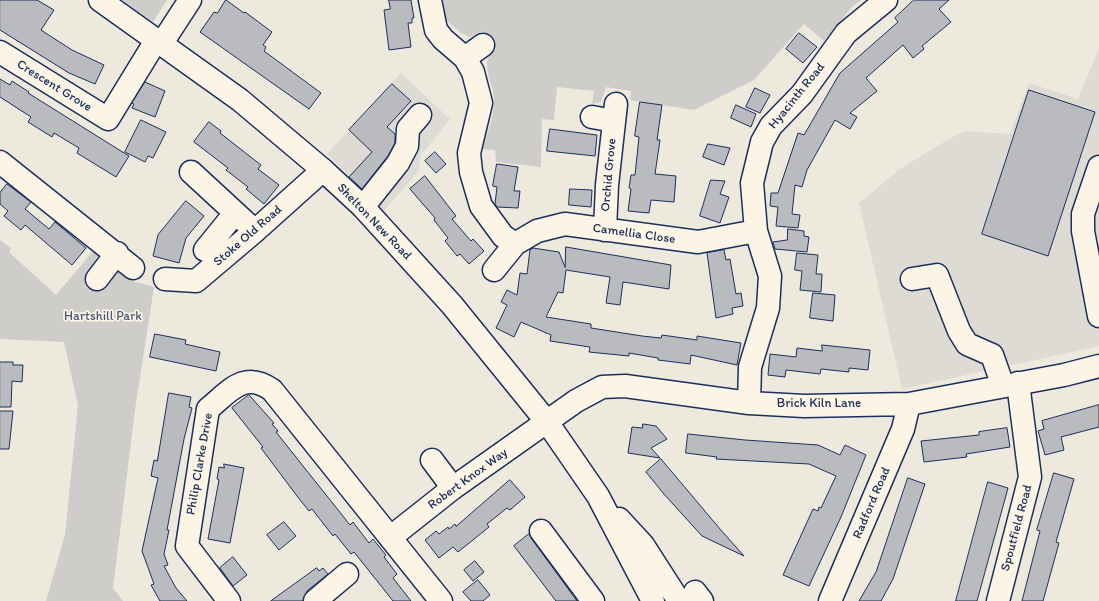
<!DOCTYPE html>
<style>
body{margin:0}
canvas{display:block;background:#eee9dd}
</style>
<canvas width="1099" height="601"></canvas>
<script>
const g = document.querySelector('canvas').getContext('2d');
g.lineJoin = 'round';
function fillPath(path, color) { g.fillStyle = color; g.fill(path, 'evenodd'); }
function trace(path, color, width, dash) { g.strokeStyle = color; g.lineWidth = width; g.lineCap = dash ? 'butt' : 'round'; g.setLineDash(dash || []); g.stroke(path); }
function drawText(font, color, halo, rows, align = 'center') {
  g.font = font + ' Itim,sans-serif'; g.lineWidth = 3.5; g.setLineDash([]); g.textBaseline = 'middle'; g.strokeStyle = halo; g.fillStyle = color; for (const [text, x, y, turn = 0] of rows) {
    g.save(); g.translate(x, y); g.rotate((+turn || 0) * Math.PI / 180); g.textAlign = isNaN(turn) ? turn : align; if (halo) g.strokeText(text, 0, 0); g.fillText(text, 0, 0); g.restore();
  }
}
fillPath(new Path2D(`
 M 1099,48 L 1099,346 L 902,389 L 859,203 L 900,169 L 949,139 L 965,131 L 1010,134 L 1029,83 L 1078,99 Z
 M 401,73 L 450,119 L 421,155 L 418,172 L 384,211 L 327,154 Z`), '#dedbd4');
fillPath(new Path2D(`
 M 122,0 L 167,0 L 153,22 Z
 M 441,0 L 861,0 L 851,8 L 824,41 L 804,24 L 754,80 L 694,110 L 630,100 L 631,91 L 606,87 L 601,102 L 592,104 L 594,91 L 557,87 L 554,120 L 542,119 L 541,167 L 496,162 L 495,150 L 481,149 C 488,133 493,120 494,102 C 495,85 478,62 494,49 L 482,31 L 470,37 L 461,33 L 446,20 Z
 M 0,240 L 11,248 L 9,252 L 56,295 L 99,244 L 132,281 L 154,287 L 135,410 L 113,588 L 123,601 L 46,601 L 65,535 L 78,405 L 64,342 L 0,339 Z`), '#cfcdca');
const building = new Path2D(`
 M 0,0 L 37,0 L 54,10 L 41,30 L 72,50 L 104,65 L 95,84 L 69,73 L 0,30 Z
 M 226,0 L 244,13 L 245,12 L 272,32 L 263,45 L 266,47 L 264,51 L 321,93 L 309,109 L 200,32 L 214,12 L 217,13 Z
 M 389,0 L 411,0 L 414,18 L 412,18 L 412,23 L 408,23 L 411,47 L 389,50 L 384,10 L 390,9 Z
 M 914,0 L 949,0 L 939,9 L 951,22 L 922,46 L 924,49 L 913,58 L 903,45 L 866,78 L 877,91 L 850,113 L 857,117 L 850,129 L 835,120 L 807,170 L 802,187 L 795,185 L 792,214 L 800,215 L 798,228 L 776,226 L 778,207 L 770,206 L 771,193 L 778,193 L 798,133 L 804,135 L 840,73 L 898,22 L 895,18 Z
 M 799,33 L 817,47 L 803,63 L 786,49 Z
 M 0,79 L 10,85 L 12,81 L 29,92 L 28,93 L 129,156 L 116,177 L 77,153 L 79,148 L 54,133 L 52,137 L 28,122 L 31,117 L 0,97 Z
 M 145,82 L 165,91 L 155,117 L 132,108 L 134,104 L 132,103 Z
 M 392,84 L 411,101 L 387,127 L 395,134 L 395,143 L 388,156 L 362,189 L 349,177 L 372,152 L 349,130 Z
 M 755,88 L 770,95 L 760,113 L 746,107 Z
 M 1029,90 L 1095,112 L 1048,256 L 982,234 Z
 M 640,102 L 662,105 L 657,140 L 660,140 L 655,174 L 676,176 L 674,202 L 651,200 L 649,213 L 628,211 L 631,189 L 629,188 L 631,175 L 635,175 L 639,137 L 635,136 Z
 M 736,105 L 756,114 L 751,127 L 731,118 Z
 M 141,120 L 166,132 L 153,158 L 148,156 L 145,162 L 125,152 Z
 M 209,122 L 221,131 L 220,133 L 261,165 L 258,169 L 279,185 L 264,204 L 246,189 L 248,187 L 226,170 L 228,168 L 194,142 Z
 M 550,129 L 597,135 L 595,156 L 547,151 Z
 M 708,144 L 730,148 L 724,165 L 703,157 Z
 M 435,152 L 446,164 L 436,173 L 425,161 Z
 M 497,164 L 518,167 L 514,191 L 520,191 L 518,208 L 497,207 L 495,204 L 497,187 L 493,186 Z
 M 425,176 L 456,216 L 452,219 L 471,241 L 473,239 L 484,251 L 469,264 L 460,254 L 457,256 L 445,241 L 448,238 L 434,220 L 435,218 L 410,189 Z
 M 711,180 L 725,181 L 720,194 L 729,197 L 720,223 L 700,216 Z
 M 7,184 L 31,202 L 25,209 L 49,229 L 55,222 L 86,248 L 72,265 L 25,225 L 21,230 L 4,216 L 8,211 L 0,204 L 0,193 Z
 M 570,189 L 592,190 L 591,207 L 569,205 Z
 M 186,201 L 204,216 L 186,238 L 179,263 L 153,256 L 158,235 Z
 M 788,229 L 804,231 L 804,236 L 809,237 L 807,252 L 775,249 L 773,242 L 787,240 Z
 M 566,247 L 671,265 L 669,289 L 623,282 L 620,305 L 606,303 L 610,277 L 566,270 L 563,293 L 558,292 L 546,317 L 591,324 L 591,328 L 642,336 L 661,338 L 662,335 L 697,340 L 697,336 L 741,343 L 737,365 L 691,355 L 690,364 L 658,360 L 658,358 L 629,353 L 629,356 L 589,352 L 590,347 L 550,341 L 551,335 L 521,322 L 514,337 L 496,328 L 507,305 L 501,302 L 507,290 L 517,295 L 520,273 L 527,274 L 530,250 L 533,248 L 559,252 L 565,267 Z
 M 724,250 L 726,260 L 730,259 L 736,294 L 741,293 L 743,306 L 732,308 L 733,314 L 716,318 L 707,253 Z
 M 797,253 L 818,255 L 816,274 L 822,274 L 821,292 L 800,290 L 802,271 L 795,270 Z
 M 813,293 L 835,295 L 833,321 L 810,318 Z
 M 155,334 L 186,340 L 185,344 L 220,352 L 216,371 L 150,357 Z
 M 822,345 L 870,350 L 868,370 L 849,368 L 849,372 L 821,369 L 820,374 L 786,370 L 785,377 L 768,375 L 770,354 L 796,357 L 797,348 L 822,351 Z
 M 0,362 L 13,362 L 13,365 L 23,365 L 22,382 L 12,381 L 11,407 L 0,407 Z
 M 169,393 L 191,397 L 189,407 L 192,408 L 184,439 L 167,530 L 169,530 L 164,554 L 168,565 L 164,566 L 176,588 L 187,601 L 160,601 L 151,585 L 154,584 L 142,551 L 158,478 L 151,476 L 154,460 L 157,461 Z
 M 249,395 L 274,423 L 272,424 L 278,431 L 276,432 L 350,525 L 353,522 L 369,543 L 373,539 L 386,555 L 384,557 L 397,574 L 393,578 L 411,601 L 393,601 L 354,552 L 351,554 L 335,534 L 333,536 L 312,509 L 309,511 L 297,496 L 261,448 L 263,447 L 232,408 Z
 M 1099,405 L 1099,427 L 1061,437 L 1064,450 L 1045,455 L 1038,431 L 1044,429 L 1042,421 Z
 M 0,411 L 13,411 L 9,449 L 0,449 Z
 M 643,424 L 656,426 L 667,439 L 651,448 L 660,458 L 628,453 L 632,427 L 642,428 Z
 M 1007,428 L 1010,447 L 966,454 L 967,457 L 924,462 L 921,441 L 979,435 L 979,432 Z
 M 688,434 L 745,440 L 818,445 L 840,455 L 845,445 L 866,455 L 841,517 L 809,586 L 783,575 L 813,509 L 818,511 L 819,507 L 821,508 L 836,476 L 809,464 L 716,459 L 717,457 L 686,453 Z
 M 661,459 L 720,529 L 744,556 L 702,536 L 663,493 L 646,472 Z
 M 224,464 L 244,468 L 230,543 L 208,539 L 219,480 L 217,479 L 219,467 L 224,468 Z
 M 1054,473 L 1074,479 L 1056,542 L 1059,543 L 1043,601 L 1022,601 L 1040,531 L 1037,530 Z
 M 908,478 L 925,484 L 893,579 L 881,601 L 859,601 L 876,572 Z
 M 510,480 L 525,497 L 510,510 L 507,508 L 487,524 L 489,527 L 458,552 L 453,547 L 439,558 L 425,540 L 436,531 L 439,534 L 448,527 L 449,529 L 455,524 L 456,526 Z
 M 988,482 L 1008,488 L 977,601 L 956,601 Z
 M 284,522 L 296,536 L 279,550 L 267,535 Z
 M 529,534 L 531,538 L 577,601 L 556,601 L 514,546 Z
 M 233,557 L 247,575 L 233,586 L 220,568 Z
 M 475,561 L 484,572 L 473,581 L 464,570 Z
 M 317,568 L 319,571 L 323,568 L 328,574 L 307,591 L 303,601 L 271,601 Z
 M 478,580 L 490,595 L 483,601 L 471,601 L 463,592 Z`);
fillPath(building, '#babbbe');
trace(building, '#1b2f5e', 1);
const minor = new Path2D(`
 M 430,0 L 436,30 L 443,39 L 465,58 L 473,72 L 481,103 L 469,153 L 471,172 L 481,206 L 503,236 L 515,244
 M 162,43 L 190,0
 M 0,52 L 108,119 L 157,39
 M 465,58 L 483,45
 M 592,117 L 614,121
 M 0,162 L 133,268
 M 1099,167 L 1083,214 L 1083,231 L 1099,316
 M 191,172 L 255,231
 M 363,207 L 398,163 L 407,146 L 408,129 L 420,115
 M 605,230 L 607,185 L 616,104
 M 205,250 L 235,213
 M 494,270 L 515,244 L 537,231 L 565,224 L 698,242 L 756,231
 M 97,279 L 117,253
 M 165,279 L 196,281 L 255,231 L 323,170
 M 912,279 L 937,275 L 959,331 L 967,344 L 992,355 L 1003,386
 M 749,403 L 750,367 L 768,308 L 770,276 L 756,231 L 752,183 L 762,142 L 771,126 L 802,94 L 846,33 L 886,0
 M 432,460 L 453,488
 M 541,531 L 593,601
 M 391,537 L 453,488 L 576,401 L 602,387 L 625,386 L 749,403 L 804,406 L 909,404 L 1064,375 L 1099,366
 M 695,592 L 702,601
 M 229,601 L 187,546 L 208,409 C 230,391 244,370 272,390 L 441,601
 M 315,601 L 347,574
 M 830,601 L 903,429 L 909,404
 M 998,601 L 1030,477 L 1018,383`);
const major = new Path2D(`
 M 100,0 L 240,100 L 323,170 L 363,207 L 452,305 L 547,422 L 598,496 L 653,601
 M 619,519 L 643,545 L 679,601`);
trace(minor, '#1b2f5e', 25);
trace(major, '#1b2f5e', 25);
trace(minor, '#fcf5e5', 22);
trace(major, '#fcf5e5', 22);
drawText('13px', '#1b2f5e', '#fcf5e5', [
 ["Crescent Grove",54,86,32],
 ["Hyacinth Road",797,96,-51],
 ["Orchid Grove",609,175,-85],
 ["Shelton New Road",374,222,46],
 ["Camellia Close",634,234,8],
 ["Stoke Old Road",248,236,-41],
 ["Brick Kiln Lane",819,404],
 ["Philip Clarke Drive",200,464,-80],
 ["Robert Knox Way",468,479,-36],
 ["Radford Road",872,503,-67],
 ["Spoutfield Road",1017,528,-75]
]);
drawText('13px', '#485679', '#fcf5e5', [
 ["Hartshill Park",103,317]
]);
</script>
